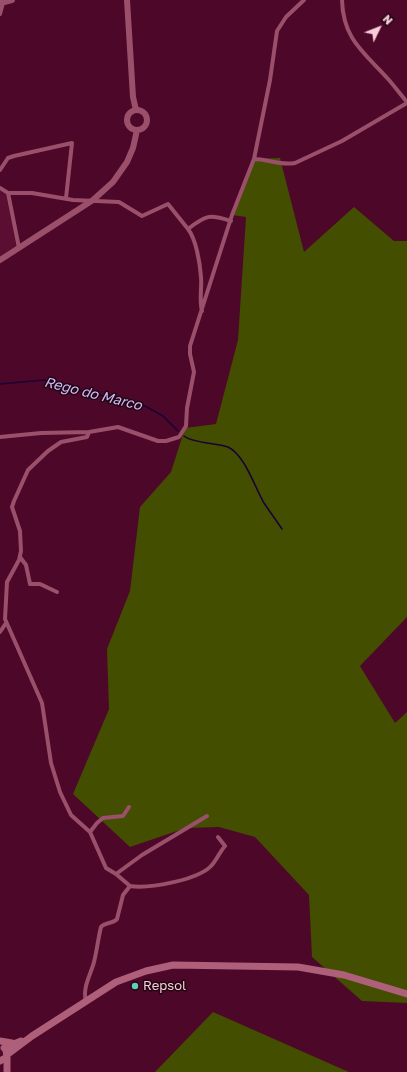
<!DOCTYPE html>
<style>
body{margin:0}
#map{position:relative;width:407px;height:1072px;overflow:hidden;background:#4d0728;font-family:"Golos Text",sans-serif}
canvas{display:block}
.north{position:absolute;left:359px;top:8px;width:40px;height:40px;-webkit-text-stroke:3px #220611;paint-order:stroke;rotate:47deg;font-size:11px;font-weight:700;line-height:16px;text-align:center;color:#f8cdda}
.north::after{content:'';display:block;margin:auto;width:14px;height:18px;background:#f8cdda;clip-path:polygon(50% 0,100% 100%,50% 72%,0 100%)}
</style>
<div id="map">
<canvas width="407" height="1072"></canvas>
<div class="north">N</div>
</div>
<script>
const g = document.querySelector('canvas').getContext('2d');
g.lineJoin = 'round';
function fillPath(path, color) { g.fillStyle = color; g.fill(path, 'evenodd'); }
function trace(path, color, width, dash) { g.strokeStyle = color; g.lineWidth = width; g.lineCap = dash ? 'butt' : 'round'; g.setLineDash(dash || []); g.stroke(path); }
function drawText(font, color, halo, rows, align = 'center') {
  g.font = font + ' "Golos Text",sans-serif'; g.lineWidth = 3; g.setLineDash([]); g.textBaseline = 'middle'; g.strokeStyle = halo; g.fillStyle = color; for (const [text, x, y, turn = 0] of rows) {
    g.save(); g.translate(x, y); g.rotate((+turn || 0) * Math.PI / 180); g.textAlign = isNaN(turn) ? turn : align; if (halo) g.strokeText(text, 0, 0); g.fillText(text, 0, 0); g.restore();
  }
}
fillPath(new Path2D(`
 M 0,191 L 6,195 L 16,246 L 0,256 Z`), '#5b0e32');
fillPath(new Path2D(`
 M 280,158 L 304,252 L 354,207 L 394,241 L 407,241 L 407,617 L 360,666 L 395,723 L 407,712 L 407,1003 L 362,1001 L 312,957 L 309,895 L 255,837 L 219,827 L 186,828 L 130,847 L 73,794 L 109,709 L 107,649 L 130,591 L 140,507 L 171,472 L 185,428 L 216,424 L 238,340 L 246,217 L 232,215 L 254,159 Z
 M 213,1012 L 342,1069 L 349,1072 L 155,1072 Z`), '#434e00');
trace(new Path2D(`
 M 0,384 L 44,380 L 83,391 L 145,406 L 163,416 L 178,431
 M 184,436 C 192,443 216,443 228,447 C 245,455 255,488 264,503 C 270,512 276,520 282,529`), '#190036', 1.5);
trace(new Path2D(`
 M 342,0 C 343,40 365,53 389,80 C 395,87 401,95 407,102
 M 0,14 L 3,3
 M 254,159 C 267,159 281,166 295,163 L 342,141 L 407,103
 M 0,170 L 8,158 L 14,156 L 72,143 L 66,198
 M 0,188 L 8,193 L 32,193 L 73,200 L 119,202 L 142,216 L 168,204 L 188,229 C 206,215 209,214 231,221
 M 8,193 L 19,248
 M 188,229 C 196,239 200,263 201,277 C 202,289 199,300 202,311
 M 0,437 L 41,433 L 89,432 L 118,427 L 158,441 L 166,441 L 179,437 L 186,426 L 187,408 L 194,372 L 190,354 L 190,346 L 232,215 L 254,159 L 270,80 L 277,31 L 286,17 L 304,0
 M 20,557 L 26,565 L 30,584 L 40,584 L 57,592
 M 0,632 L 6,623
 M 90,832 L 97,823 L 103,818 L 123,816 L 129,807
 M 116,874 L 142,855 L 207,816
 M 130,886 C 148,889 198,880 211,866 C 216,861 219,853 225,846 L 218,837
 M 86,1001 C 82,988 91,974 94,962 C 97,950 98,939 101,927 C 105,922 113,924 117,919 L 123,895 L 130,886 L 116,874 L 106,868 L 90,832 L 71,815 L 60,792 L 51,763 L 42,703 L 5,619 L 7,582 L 19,560 L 21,551 L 20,531 L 12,507 L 14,501 L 28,470 L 48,451 L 61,442 L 87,437 L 89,432`), '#9a506a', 4);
trace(new Path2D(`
 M 127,0 L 133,97 L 136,110
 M 0,3 L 12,0
 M127 120a10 10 0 1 1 20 0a10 10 0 1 1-20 0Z
 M 0,260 L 93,200 L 113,182 L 127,162 L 133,148 L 137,130`), '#9a506a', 6);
trace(new Path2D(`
 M 0,1041 L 12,1043
 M 4,1048 L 21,1041
 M 8,1054 L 32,1036 L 116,982 L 146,971 L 173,965 L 298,967 L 344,975 L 407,994
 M 7,1057 L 7,1072
 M 0,1061 L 7,1057 L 6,1050`), '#ae5f7a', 7);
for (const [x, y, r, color] of [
 [135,986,4,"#5eceb8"]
]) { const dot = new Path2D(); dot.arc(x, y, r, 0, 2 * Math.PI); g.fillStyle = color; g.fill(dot); trace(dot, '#220611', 1.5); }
drawText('13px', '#f8cdda', '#220611', [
 ["Repsol",143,986]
], 'left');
drawText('italic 14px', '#cdb9f9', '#220611', [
 ["Rego do Marco",93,394,14]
]);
</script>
